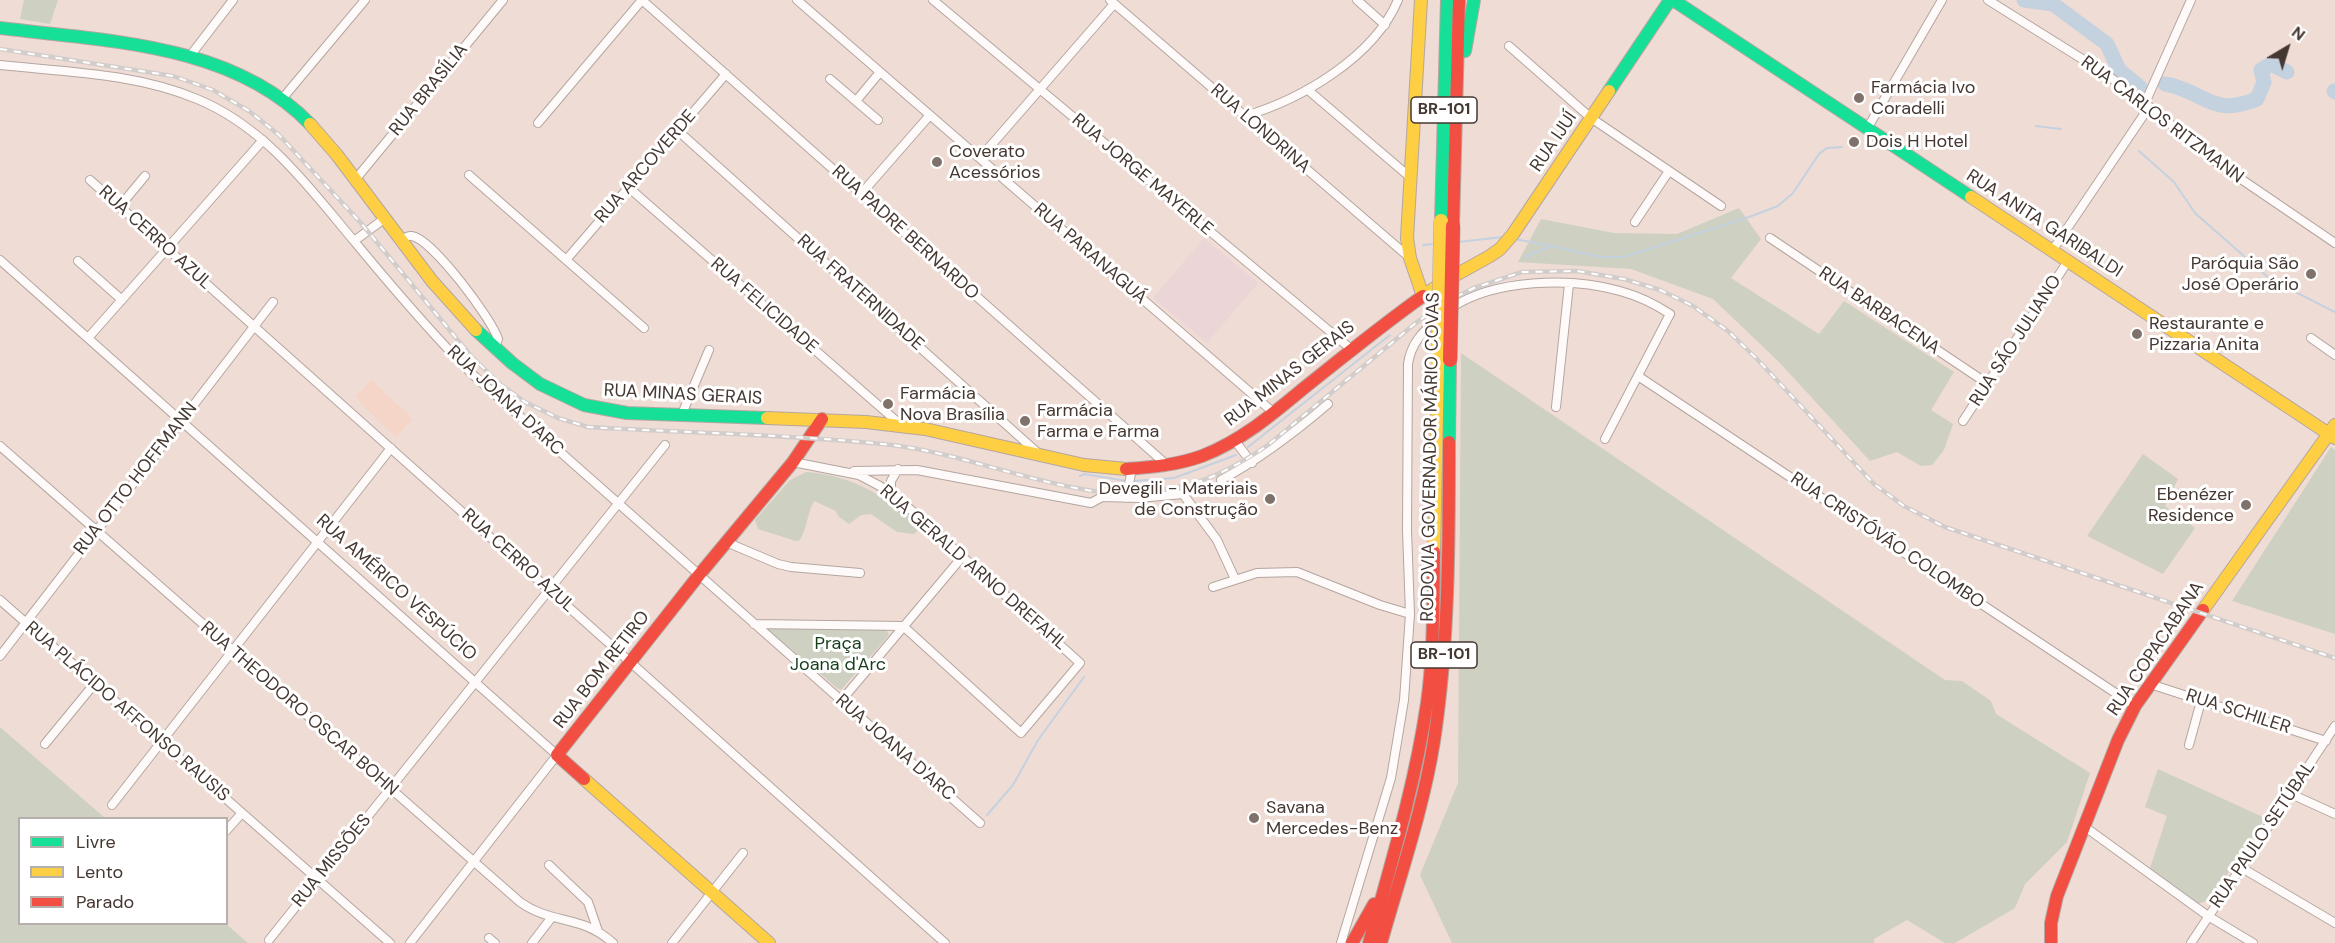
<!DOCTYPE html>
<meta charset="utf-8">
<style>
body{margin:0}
#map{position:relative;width:2335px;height:943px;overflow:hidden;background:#efdcd5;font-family:"DM Sans",sans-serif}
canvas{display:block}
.legend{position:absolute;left:18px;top:817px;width:210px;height:108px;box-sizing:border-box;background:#fff;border:2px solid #b5afad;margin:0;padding:8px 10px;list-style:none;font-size:18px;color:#453731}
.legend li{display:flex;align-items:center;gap:12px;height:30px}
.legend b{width:30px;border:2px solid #b5afad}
.north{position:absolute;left:2257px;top:18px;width:60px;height:60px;-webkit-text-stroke:4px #fff;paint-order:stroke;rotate:38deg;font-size:16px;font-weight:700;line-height:24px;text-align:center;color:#453731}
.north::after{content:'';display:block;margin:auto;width:21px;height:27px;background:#453731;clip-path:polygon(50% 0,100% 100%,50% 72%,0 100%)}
</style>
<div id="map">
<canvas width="2335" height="943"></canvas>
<ul class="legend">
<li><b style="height:8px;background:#16e098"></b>Livre</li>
<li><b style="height:8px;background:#ffcf43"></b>Lento</li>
<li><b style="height:8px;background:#f24e42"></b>Parado</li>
</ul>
<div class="north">N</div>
</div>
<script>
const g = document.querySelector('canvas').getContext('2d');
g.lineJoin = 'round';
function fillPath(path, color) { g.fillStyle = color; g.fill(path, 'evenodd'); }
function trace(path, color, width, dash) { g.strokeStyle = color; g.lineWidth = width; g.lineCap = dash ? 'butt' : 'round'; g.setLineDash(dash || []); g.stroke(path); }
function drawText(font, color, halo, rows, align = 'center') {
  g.font = font + ' "DM Sans",sans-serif'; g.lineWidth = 6; g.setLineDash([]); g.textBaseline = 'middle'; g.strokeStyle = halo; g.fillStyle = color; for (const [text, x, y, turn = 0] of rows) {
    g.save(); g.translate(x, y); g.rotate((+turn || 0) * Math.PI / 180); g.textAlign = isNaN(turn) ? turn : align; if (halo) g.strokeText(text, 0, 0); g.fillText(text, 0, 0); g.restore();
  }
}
fillPath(new Path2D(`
 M 371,380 L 413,419 L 396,437 L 355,397 Z`), '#f4d5c8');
fillPath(new Path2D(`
 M 1204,238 L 1258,283 L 1207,343 L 1153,298 Z`), '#ebd5d7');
fillPath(new Path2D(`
 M 24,0 L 58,0 L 50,24 L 20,19 Z
 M 1739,208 L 1761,239 L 1731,278 L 1819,334 L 1844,301 L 1954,372 L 1931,410 L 1953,424 L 1944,450 L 1932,465 L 1921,466 L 1897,452 L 1870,461 L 1779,362 L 1713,299 L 1631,269 L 1518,262 L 1541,219 L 1614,233 L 1677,234 Z
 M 1461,353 L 1945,680 L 1962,681 L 1991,701 L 1996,714 L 2090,773 L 2067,842 L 2025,884 L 2015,908 L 1955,943 L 1945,943 L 1907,920 L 1874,939 L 1874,943 L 1452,943 L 1420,875 L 1458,783 Z
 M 2331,447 L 2335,450 L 2335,634 L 2232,601 Z
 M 2143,454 L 2178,479 L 2165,506 L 2195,528 L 2163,574 L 2087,536 Z
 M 806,472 C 852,475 888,497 922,527 L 914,534 L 897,532 L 871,514 L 861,515 L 849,524 L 838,516 L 836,511 L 814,501 C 807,514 807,528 800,540 L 796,541 L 758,529 L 755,520 L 790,480 Z
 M 765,627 L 886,629 L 889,635 L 841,690 L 837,688 Z
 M 0,727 L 105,818 L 20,818 L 20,924 L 226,924 L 248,943 L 0,943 Z
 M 2158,769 L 2265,818 L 2214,894 L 2207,901 L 2197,904 L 2150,868 L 2167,816 L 2145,807 Z`), '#ced0c2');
trace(new Path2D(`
 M 2036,126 L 2061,129
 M 2139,151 L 2174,182 L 2195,213 L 2270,279 L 2335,312
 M 1515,239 L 1551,246
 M 1458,242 L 1503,237
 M 1423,245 L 1435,244
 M 1524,257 L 1552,246 L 1600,257 L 1624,257 L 1749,217 L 1778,206 L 1793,193 L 1819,154 L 1827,148 L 1842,147
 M 1248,447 L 1390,335
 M 1080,476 L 1084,474 L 1127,481
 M 1134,481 L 1174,478 L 1236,455
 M 987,815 L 1013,785 L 1038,740 L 1084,677`), '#c4d1df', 2);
trace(new Path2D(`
 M 2024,0 L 2053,4 L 2107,44 L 2119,70 L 2140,87
 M 2165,84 C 2205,91 2211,118 2257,99 L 2264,82 L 2261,70 L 2271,64 L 2287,72
 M 2334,91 L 2335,92`), '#c4d1df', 15);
const street = new Path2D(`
 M 642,0 L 1168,466
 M 797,0 L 1274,413
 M 933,0 L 1351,349
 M 1110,0 L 1410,258
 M 1357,0 L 1385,25
 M 1988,0 L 2103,72 L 2145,103 L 2216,162 L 2335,243
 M 1509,46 L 1591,118 L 1721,206
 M 190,56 L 233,0
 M 0,65 C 66,72 135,73 197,99 C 265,127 308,186 354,241 C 392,287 430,332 472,374 L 980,823
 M 830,79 L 878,120
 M 1308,90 L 1411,178
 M 282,99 L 365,0
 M 856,101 L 880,72
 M 1245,116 C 1302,99 1374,57 1398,0
 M 538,123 L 642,0
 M 1867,129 L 1942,0
 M 677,130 L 1039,454
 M 980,158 L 1114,4
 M 469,175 L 644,328
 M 90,180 L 945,943
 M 355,180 L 503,0
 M 628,187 L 901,425
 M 861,194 L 930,115
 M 120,206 L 145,176
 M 1635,222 L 1669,171
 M 1770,238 L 1988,384
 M 354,241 L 384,219
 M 400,241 C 403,239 407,235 412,236 C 432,239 492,319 498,339 L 495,348
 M 2052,251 L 2143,116 L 2145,103 L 2191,0
 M 0,260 L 557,755 L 410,943
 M 566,260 L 726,74
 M 78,261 L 122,300
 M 1451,308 C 1494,279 1571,277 1620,291 C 1638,296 1655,304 1670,314 L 1605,439
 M 88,338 L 263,140
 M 2311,338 L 2335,355
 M 1638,376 L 2135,706
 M 1556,407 L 1569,284
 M 682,414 L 709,350
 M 1963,421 L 2068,261
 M 1235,441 L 1252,463
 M 0,446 L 520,902 C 552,925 581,914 613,943
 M 854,471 L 917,470 L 1091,503 L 1102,497 L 1139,498 L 1183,494 L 1217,540 L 1235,579
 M 1221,480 C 1260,459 1294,433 1328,404
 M 891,492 L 891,481 L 898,469
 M 1126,498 L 1132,469
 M 726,542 L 778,564 L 791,567 L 860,573
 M 1213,587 L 1257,573 L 1297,572 L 1380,605 L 1410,614
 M 0,600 L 390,943
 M 754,624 L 903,626 L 1021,733 L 1080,663 L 891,492 L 859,475 L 793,462
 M 0,656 L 273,302
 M 2150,684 L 2326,741
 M 841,701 L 963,556
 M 45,744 L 95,683
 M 2189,745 L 2201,701
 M 2291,794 L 2335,814
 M 112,805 L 391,448
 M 2085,827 L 2208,916 L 2253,943
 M 226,831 L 242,813
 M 549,865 L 588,902 L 598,931
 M 2242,868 L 2335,923
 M 489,938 L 495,943
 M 269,940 L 665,445
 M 532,943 L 552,917
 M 672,943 L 743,853
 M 1341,943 L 1391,778 L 1404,700 L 1410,614 L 1407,530 L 1408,364 C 1411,343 1423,331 1439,318
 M 2191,943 L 2335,726`);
const fast = new Path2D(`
 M 1673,0 L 1971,197
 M 0,28 C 105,41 232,43 310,124
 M 1465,51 L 1474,0
 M 1609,91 L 1670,0
 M 1441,221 L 1447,0
 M 476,330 L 512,363 L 540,384 L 584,405 L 627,413 L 767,418
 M 1449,442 L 1450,360`);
const slow = new Path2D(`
 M 1421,0 L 1407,238 L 1410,258 L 1423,296
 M 310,124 L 337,155 L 432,281 L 476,330
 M 1971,197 L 2335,438
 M 1423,296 L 1445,281 L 1490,256 L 1500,249 L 1513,234 L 1609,91
 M 767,418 L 866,422 L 925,429 L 1084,465 L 1126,469
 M 1434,552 L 1438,362
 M 2203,610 L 2335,425
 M 584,779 L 769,943`);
const jam = new Path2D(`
 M 1453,226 L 1459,0
 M 1126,469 C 1153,467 1177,465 1202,456 C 1241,441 1273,414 1304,388 C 1343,357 1382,325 1423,296
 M 584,779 L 557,755 L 699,575 L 793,462 L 822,419
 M 1352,943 L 1374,904
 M 1369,943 C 1391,864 1415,785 1427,703 C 1434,654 1433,602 1434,552
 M 1381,943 C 1400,876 1423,810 1434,741 C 1449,642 1449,542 1449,442
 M 2051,943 L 2051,923 L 2057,896 L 2118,740 L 2135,706 L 2203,610`);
trace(street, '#b4a6a0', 10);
trace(fast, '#b4a6a0', 14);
trace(slow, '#b4a6a0', 14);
trace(jam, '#b4a6a0', 14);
trace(street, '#fdfaf9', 8);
trace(fast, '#16e098', 12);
trace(slow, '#ffcf43', 12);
trace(jam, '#f24e42', 12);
const rail = new Path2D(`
 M 0,49 L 173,76 L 213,90 L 249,111 L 279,135 L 361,223 L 471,356 L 500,384 L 525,402 L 558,418 L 588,427 C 686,433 785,434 883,444 C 953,451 1018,479 1087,490 C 1115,495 1146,493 1173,488 C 1207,483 1240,464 1268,445 L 1417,322 L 1445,302 L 1474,288 L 1522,272 L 1577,271 L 1624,279 L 1660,290 L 1693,306 L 1728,331 L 1757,359 L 1874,484 L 1904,506 L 1945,527 L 2335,658`);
trace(rail, '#d2cdcb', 4.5);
trace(rail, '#fff', 2, [7]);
const slowBridge = new Path2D(`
 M 1438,362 L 1441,221`);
const jamBridge = new Path2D(`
 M 1450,360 L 1453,226`);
trace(slowBridge, '#b4a6a0', 15, []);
trace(jamBridge, '#b4a6a0', 15, []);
trace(slowBridge, '#ffcf43', 14);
trace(jamBridge, '#f24e42', 14);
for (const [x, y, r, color] of [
 [1859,98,6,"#80716a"],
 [1854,142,6,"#80716a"],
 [937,162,6,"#80716a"],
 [2311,274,6,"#80716a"],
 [2137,334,6,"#80716a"],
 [888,404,6,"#80716a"],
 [1025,421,6,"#80716a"],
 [1270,499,6,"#80716a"],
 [2246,505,6,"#80716a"],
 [1254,818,6,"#80716a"]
]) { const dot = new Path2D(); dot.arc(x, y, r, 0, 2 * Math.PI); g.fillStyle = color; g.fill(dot); trace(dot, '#fff', 2); }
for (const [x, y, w] of [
 [1444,110,66],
 [1444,655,66]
]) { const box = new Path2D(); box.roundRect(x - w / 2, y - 13, w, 26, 4.5); g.fillStyle = '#fff'; g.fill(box); trace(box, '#453731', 1.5); }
drawText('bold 16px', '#453731', null, [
 ["BR-101",1444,110],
 ["BR-101",1444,655]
]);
drawText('18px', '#453731', '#fff', [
 ["Farmácia Ivo",1871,88],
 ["Coradelli",1871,109],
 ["Dois H Hotel",1866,142],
 ["Coverato",949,152],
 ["Acessórios",949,173],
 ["Paróquia São",2299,264,"right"],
 ["José Operário",2299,285,"right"],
 ["Restaurante e",2149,324],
 ["Pizzaria Anita",2149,345],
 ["Farmácia",900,394],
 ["Nova Brasília",900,415],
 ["Farmácia",1037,411],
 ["Farma e Farma",1037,432],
 ["Devegili - Materiais",1258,489,"right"],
 ["de Construção",1258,510,"right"],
 ["Ebenézer",2234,495,"right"],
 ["Residence",2234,516,"right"],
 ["Savana",1266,808],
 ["Mercedes-Benz",1266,829]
], 'left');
drawText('18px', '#453731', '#fff', [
 ["RUA BRASÍLIA",429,90,-51],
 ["RUA CARLOS RITZMANN",2162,120,37],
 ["RUA LONDRINA",1260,129,41],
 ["RUA IJUÍ",1554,142,-56],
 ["RUA ARCOVERDE",646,167,-49],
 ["RUA JORGE MAYERLE",1142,175,40],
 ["RUA ANITA GARIBALDI",2044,224,33],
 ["RUA PADRE BERNARDO",905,233,42],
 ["RUA CERRO AZUL",155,238,42],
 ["RUA PARANAGUÁ",1090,254,41],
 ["RUA FRATERNIDADE",860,293,42],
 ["RUA FELICIDADE",764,306,41],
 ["RUA BARBACENA",1879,311,34],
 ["RUA SÃO JULIANO",2016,341,-57],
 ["RUA MINAS GERAIS",1290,374,-38],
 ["RUA MINAS GERAIS",683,395,3],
 ["RUA JOANA D'ARC",505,401,43],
 ["RODOVIA GOVERNADOR MÁRIO COVAS",1431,457,-89],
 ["RUA OTTO HOFFMANN",136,479,-52],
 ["RUA CRISTÓVÃO COLOMBO",1887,541,34],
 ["RUA CERRO AZUL",518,561,42],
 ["RUA GERALD ARNO DREFAHL",973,568,41],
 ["RUA AMÉRICO VESPÚCIO",396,588,42],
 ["RUA COPACABANA",2156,649,-56],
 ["RUA BOM RETIRO",602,670,-52],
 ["RUA THEODORO OSCAR BOHN",299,709,41],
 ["RUA PLÁCIDO AFFONSO RAUSIS",127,712,41],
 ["RUA SCHILER",2238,712,18],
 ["RUA JOANA D'ARC",895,748,41],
 ["RUA PAULO SETÚBAL",2263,835,-56],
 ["RUA MISSÕES",332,861,-51]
]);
drawText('18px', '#163d1b', '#fff', [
 ["Praça",838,644],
 ["Joana d'Arc",838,665]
]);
</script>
